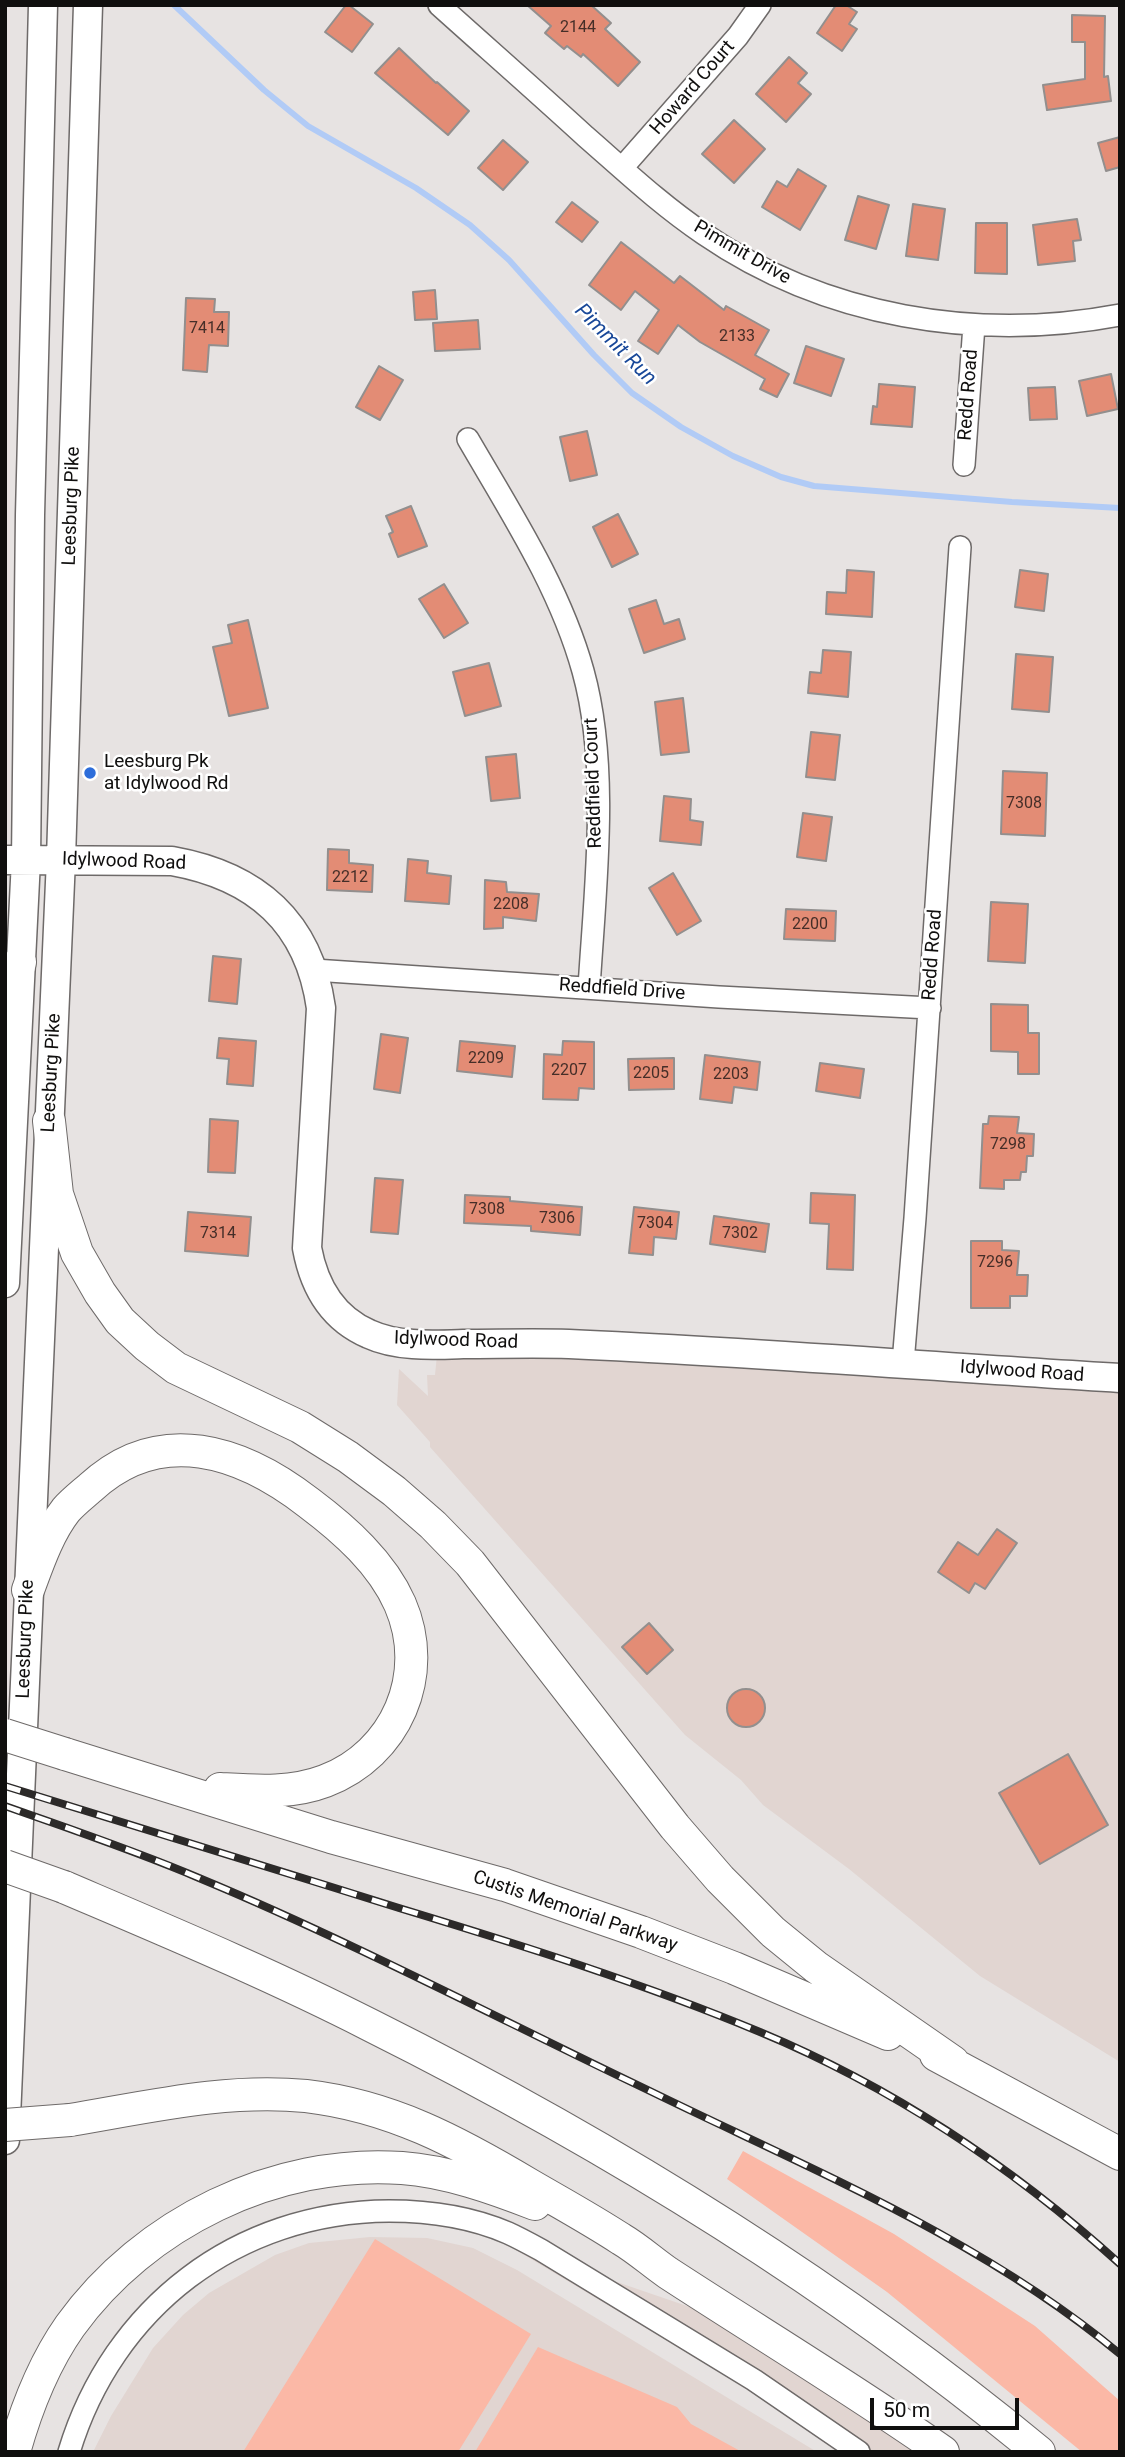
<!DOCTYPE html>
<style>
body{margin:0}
#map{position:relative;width:1125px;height:2457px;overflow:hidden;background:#e7e3e2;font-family:Roboto,sans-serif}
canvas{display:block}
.frame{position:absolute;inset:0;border:7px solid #100f0e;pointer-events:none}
.scale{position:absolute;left:870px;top:2398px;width:149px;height:32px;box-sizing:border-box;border:4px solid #100f0e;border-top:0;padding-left:9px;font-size:21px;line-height:24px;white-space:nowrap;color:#100f0e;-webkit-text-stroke:5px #fff;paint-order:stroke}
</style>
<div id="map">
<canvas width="1125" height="2457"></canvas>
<div class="frame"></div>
<div class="scale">50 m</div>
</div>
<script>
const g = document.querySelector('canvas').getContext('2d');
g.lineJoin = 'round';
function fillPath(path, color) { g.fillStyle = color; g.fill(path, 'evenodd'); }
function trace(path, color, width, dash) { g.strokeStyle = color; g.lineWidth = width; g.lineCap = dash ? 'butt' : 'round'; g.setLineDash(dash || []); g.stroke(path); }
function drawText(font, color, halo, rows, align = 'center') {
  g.font = font + ' Roboto,sans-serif'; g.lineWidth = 5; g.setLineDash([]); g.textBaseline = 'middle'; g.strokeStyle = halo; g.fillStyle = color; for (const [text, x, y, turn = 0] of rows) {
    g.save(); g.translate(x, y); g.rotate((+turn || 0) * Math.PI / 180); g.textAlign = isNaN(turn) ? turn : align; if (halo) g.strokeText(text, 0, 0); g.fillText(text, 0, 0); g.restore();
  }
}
fillPath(new Path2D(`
 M 438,1345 L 1120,1389 L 1120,2062 L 980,1976 L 849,1869 L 763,1805 L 741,1780 L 685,1735 L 430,1447 L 430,1442 L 397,1405 L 399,1369 L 428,1396 L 427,1375 L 435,1375 Z
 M 370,2237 L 427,2238 L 473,2248 L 517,2270 L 817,2452 L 93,2452 L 111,2416 L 153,2348 L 183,2315 L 209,2293 L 275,2255 L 309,2243 Z
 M 506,2244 L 792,2342 L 945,2452 L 844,2452 L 821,2433 Z`), '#e1d5d1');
fillPath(new Path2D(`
 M 743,2151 L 894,2234 L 1035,2326 L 1120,2401 L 1120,2452 L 1082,2452 L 887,2292 L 727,2179 Z
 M 375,2239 L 531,2334 L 458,2452 L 243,2452 Z
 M 538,2347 L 677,2407 L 691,2424 L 742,2452 L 475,2452 Z`), '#fbb8a6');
trace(new Path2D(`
 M 174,5 L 264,90 L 308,126 L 416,188 L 470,225 L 509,260 L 594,355 L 632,393 L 681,427 L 733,456 L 781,477 L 814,486 L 1012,502 L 1120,508`), '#b1cbf6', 6);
const building = new Path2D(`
 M 346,5 L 349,5 L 373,24 L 352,52 L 325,32 Z
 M 527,5 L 591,5 L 611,23 L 605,29 L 640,62 L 618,86 L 583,54 L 581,57 L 567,46 L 564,49 L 545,33 L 551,26 Z
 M 836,5 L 846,5 L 857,12 L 849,24 L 857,29 L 842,51 L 817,33 Z
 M 1072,15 L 1105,16 L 1104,77 L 1108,76 L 1111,101 L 1047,110 L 1043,85 L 1085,79 L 1085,42 L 1072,42 Z
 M 399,48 L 436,83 L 437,82 L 469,111 L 448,135 L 375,73 Z
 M 789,57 L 807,73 L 798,83 L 811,94 L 786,122 L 756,94 Z
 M 734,120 L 765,149 L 734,183 L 702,154 Z
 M 1120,137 L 1120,167 L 1106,171 L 1098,143 Z
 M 503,140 L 528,162 L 503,190 L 478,168 Z
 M 798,169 L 826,186 L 800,230 L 762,207 L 777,181 L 787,187 Z
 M 858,196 L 889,205 L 876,249 L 845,240 Z
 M 572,202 L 598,222 L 582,242 L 556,222 Z
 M 913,204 L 945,209 L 938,260 L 906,256 Z
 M 1077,219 L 1081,240 L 1073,241 L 1075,261 L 1038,265 L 1033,225 Z
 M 976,223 L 1007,223 L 1007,274 L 975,273 Z
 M 621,242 L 674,283 L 680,276 L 724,310 L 726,306 L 769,330 L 755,355 L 789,374 L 777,397 L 760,389 L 765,379 L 700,342 L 678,325 L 658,354 L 638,341 L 659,310 L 635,291 L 621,310 L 589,285 Z
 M 435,290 L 437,319 L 415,320 L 413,292 Z
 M 186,298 L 215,299 L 214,312 L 229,312 L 228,346 L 209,345 L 207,372 L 183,370 Z
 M 478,320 L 480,349 L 435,351 L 433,323 Z
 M 806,346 L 844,359 L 831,396 L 794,383 Z
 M 379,366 L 403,380 L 380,420 L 356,407 Z
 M 1111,374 L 1118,409 L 1087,416 L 1079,381 Z
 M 879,384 L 915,387 L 912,427 L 871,424 L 873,406 L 877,407 Z
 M 1055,387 L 1057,419 L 1030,420 L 1028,388 Z
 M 587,431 L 597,475 L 570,481 L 560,437 Z
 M 411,506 L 427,546 L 398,557 L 389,534 L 393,532 L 386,516 Z
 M 618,514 L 638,554 L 612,567 L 593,527 Z
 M 847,570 L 874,572 L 872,617 L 826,614 L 827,592 L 846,593 Z
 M 1020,570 L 1048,574 L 1044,611 L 1015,607 Z
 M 444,584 L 468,623 L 444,638 L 419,599 Z
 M 656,600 L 664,624 L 679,619 L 685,639 L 644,653 L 629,609 Z
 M 248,620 L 268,708 L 229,716 L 213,647 L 232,643 L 228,625 Z
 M 823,650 L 851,652 L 848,697 L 808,693 L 810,672 L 821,673 Z
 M 1016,654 L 1053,657 L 1049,712 L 1012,709 Z
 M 489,663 L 501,706 L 465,716 L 453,672 Z
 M 683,698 L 689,752 L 661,755 L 655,702 Z
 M 811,732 L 840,735 L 835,780 L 806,777 Z
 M 516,754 L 520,798 L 491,801 L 486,757 Z
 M 1003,771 L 1047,773 L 1045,836 L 1001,834 Z
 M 664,796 L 691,799 L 690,820 L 703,822 L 701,845 L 660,841 Z
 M 803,813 L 832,817 L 826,861 L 797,857 Z
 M 328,849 L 349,850 L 349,863 L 373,865 L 372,892 L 327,890 Z
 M 408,859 L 428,861 L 427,873 L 451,876 L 449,904 L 405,901 Z
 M 673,873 L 701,921 L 677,935 L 649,888 Z
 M 485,880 L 506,882 L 507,892 L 539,894 L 536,921 L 503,917 L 503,928 L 484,929 Z
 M 991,902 L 1028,904 L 1025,963 L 988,961 Z
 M 786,909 L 836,911 L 835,941 L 784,939 Z
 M 213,956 L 241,959 L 237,1004 L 209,1001 Z
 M 991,1004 L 1028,1005 L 1028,1033 L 1039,1033 L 1039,1074 L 1018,1074 L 1018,1052 L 991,1051 Z
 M 381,1034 L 408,1038 L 400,1093 L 374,1089 Z
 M 219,1038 L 256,1041 L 253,1086 L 227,1084 L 229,1059 L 217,1058 Z
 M 460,1041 L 515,1046 L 512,1077 L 457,1071 Z
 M 563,1041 L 594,1042 L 594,1089 L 579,1088 L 578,1100 L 543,1099 L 544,1054 L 562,1055 Z
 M 705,1055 L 760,1062 L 757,1090 L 734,1087 L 732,1103 L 700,1099 Z
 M 674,1058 L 674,1089 L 629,1090 L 628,1059 Z
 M 820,1063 L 864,1069 L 860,1098 L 816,1091 Z
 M 989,1116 L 1019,1117 L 1017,1133 L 1034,1134 L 1033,1156 L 1027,1156 L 1026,1172 L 1021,1172 L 1020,1180 L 1004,1180 L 1004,1189 L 980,1188 L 983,1124 L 988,1124 Z
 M 210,1119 L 238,1121 L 235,1173 L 208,1172 Z
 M 375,1178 L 403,1180 L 398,1234 L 371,1232 Z
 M 811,1193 L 855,1195 L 853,1270 L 827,1269 L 829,1224 L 810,1223 Z
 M 465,1195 L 510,1197 L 510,1201 L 582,1207 L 580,1235 L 531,1231 L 531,1226 L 464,1223 Z
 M 634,1207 L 679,1212 L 676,1239 L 654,1237 L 653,1255 L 629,1253 Z
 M 188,1212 L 251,1217 L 248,1256 L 185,1251 Z
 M 714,1216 L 769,1224 L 765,1252 L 710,1244 Z
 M 971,1241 L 1002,1241 L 1002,1250 L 1019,1251 L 1017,1275 L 1028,1275 L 1027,1296 L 1010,1296 L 1010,1308 L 971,1308 Z
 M 997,1529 L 1017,1543 L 985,1589 L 975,1583 L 969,1593 L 938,1572 L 958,1542 L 978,1555 Z
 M 649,1623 L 673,1650 L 647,1674 L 622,1647 Z
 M727 1708a19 19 0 1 1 38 0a19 19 0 1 1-38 0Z
 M 1068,1754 L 1108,1825 L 1040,1864 L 999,1793 Z`);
fillPath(building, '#e38c75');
trace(building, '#928f8e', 2);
const minor = new Path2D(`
 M 439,5 C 488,49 537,92 585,136 C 624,170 661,205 704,234 C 825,317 977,342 1120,315
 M 622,168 L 738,36 L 760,5
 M 468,439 C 511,513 560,588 583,671 C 610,768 595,888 589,988
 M 964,465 L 974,325
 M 314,970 L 719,997 L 930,1008
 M 903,1363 L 915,1218 L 960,547
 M 69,2452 C 113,2307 237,2212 389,2211 C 429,2211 471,2217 508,2233 C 519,2238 530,2244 541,2250 L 754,2380 L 859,2452`);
const major = new Path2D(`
 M 5,860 L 172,861 C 256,876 309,922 321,1008 L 307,1248 C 314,1286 332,1318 369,1334 C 397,1347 433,1345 463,1344 C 498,1344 534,1343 569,1344 C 753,1352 936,1367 1120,1378
 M 5,1283 L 26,860 L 30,515 L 43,5
 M 5,2140 L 61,859 L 88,5`);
const highway = new Path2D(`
 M 5,1018 L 20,962
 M 49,1121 L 57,1194 L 77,1253 L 100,1293 L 120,1321 L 147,1346 L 176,1368 L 300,1427 L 348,1457 L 394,1491 L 433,1525 L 470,1563 L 675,1827 L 720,1879 L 773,1932 L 816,1967 L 953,2062
 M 28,1590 C 38,1563 48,1533 66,1510 C 73,1502 82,1495 90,1488 C 160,1423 242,1451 309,1503 C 345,1530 382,1563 400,1604 C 431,1675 396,1754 325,1781 C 291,1794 255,1791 220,1789
 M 65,1754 L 331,1837 L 505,1885 L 641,1932 L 734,1968 L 888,2034
 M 64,1887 C 167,1931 270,1974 370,2025 C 606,2143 835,2284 1039,2452
 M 936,2055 L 1120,2154
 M 70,2120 C 148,2107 227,2088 306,2096 C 391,2106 458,2142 530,2185 C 561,2203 592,2220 621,2239 C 638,2249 652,2262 668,2273 C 760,2333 853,2389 943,2452
 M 14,2452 C 26,2409 44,2363 70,2326 C 144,2223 275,2159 402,2168 C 446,2171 494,2188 535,2204`);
trace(minor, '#6e6a69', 24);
trace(major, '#6e6a69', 31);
trace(highway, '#6e6a69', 34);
trace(minor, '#fff', 21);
trace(major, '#fff', 28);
trace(highway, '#fff', 32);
const rail = new Path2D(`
 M 5,1786 C 137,1827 268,1867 399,1908 C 521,1945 642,1983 760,2032 C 892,2087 1014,2168 1120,2264
 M 5,1806 C 70,1829 136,1851 199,1878 C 353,1942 501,2020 652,2092 C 812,2170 982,2239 1120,2354`);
trace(rail, '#2c2a29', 8);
trace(rail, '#fff', 5, [16]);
const highwayBridge = new Path2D(`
 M 5,1735 L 65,1754
 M 5,1866 L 64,1887
 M 5,2125 L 70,2120`);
trace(highwayBridge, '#6e6a69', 34, []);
trace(highwayBridge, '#fff', 32);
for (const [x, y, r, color] of [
 [90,773,7,"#2d6dda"]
]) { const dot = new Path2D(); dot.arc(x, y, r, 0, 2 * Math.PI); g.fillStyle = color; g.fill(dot); trace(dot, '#fff', 2.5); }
drawText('16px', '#452e28', null, [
 ["2144",578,28],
 ["7414",207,329],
 ["2133",737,337],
 ["7308",1024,804],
 ["2212",350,878],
 ["2208",511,905],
 ["2200",810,925],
 ["2209",486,1059],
 ["2207",569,1071],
 ["2205",651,1074],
 ["2203",731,1075],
 ["7298",1008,1145],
 ["7308",487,1210],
 ["7306",557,1219],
 ["7304",655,1224],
 ["7314",218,1234],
 ["7302",740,1234],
 ["7296",995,1263]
]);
drawText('19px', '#100f0e', '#fff', [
 ["Howard Court",693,88,-49],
 ["Pimmit Drive",742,253,30],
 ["Redd Road",969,395,-86],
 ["Leesburg Pike",72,506,-88],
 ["Reddfield Court",594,783,-92],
 ["Idylwood Road",124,862,2],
 ["Redd Road",933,955,-86],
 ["Reddfield Drive",622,990,4],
 ["Leesburg Pike",52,1073,-87],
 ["Idylwood Road",456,1341,2],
 ["Idylwood Road",1022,1372,4],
 ["Leesburg Pike",26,1639,-88],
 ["Custis Memorial Parkway",575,1912,19]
]);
drawText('19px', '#100f0e', '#fff', [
 ["Leesburg Pk",104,762],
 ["at Idylwood Rd",104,784]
], 'left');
drawText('italic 21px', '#194899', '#fff', [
 ["Pimmit Run",615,345,45]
]);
</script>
